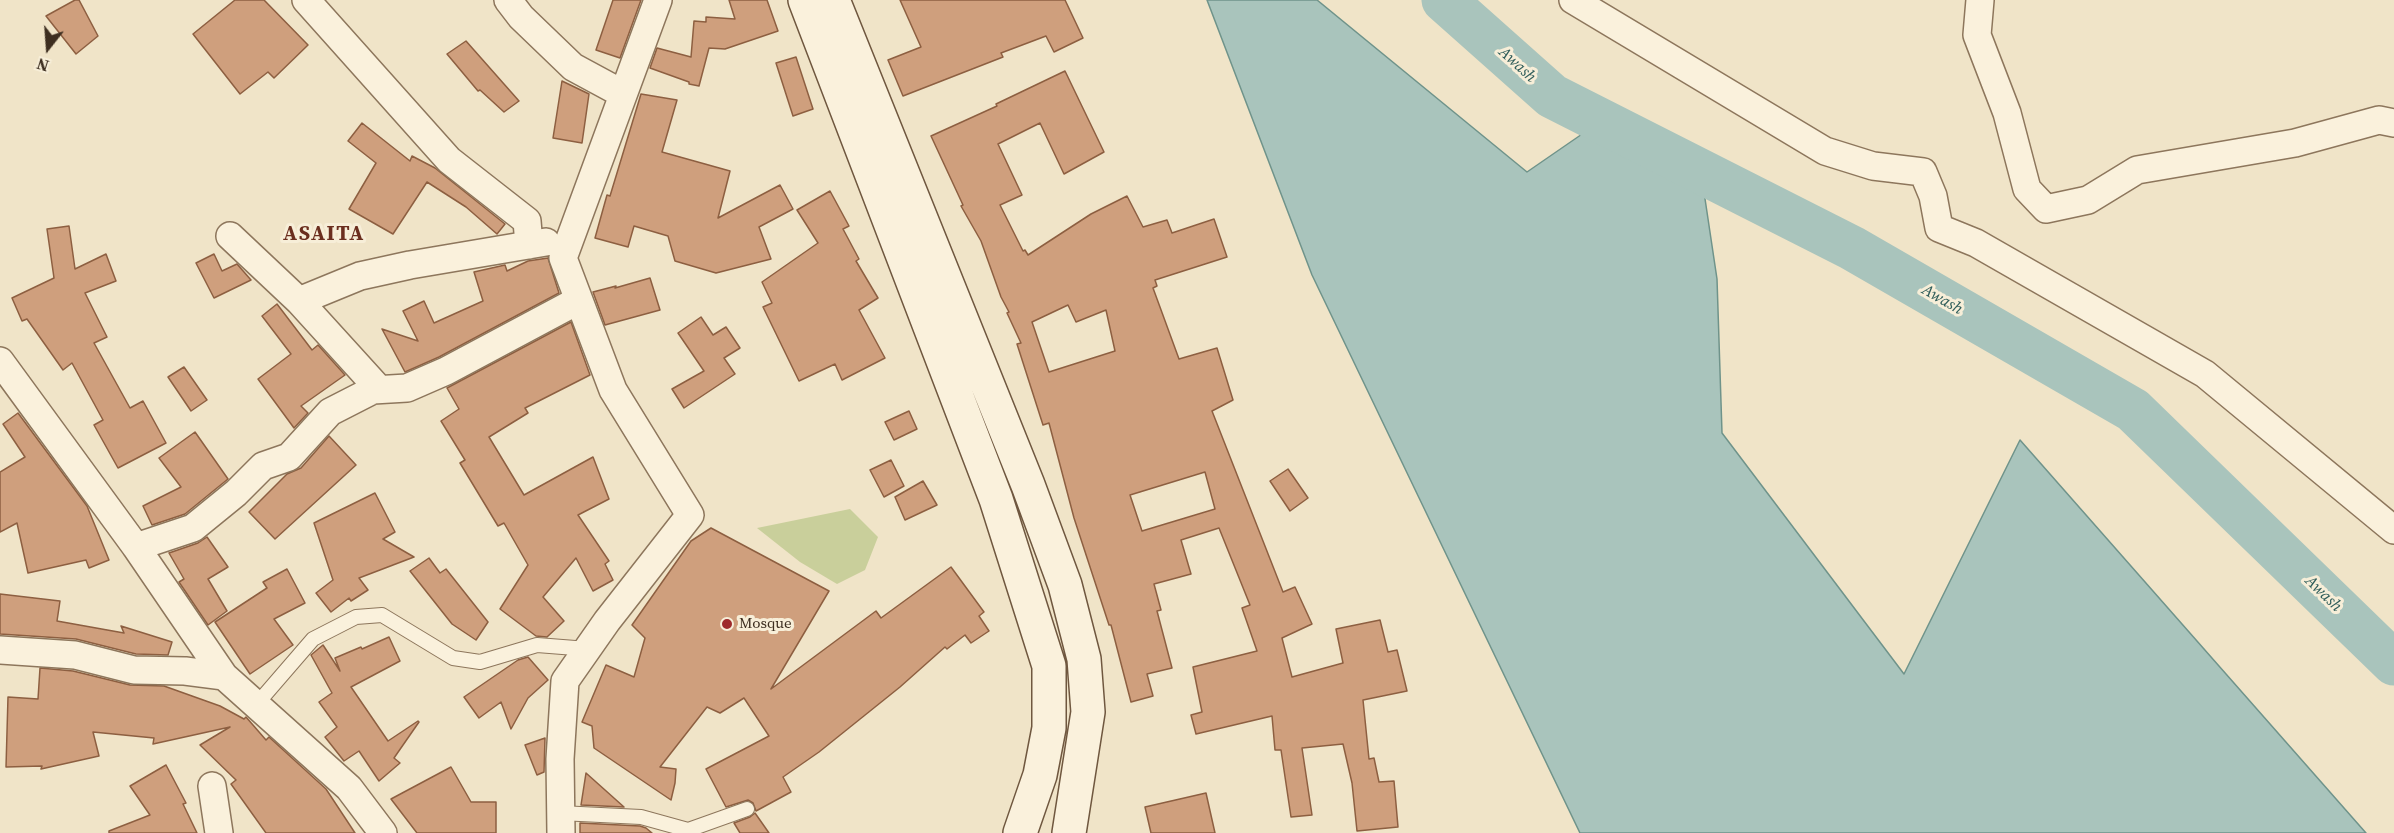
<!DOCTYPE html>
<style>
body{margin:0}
#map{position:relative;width:2394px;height:833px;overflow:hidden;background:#f0e4c8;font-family:"Source Serif 4",serif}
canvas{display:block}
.north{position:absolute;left:18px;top:18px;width:60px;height:60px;-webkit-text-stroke:4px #f7eed8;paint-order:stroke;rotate:197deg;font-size:16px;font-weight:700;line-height:24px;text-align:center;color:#3d2e20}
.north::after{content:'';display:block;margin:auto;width:21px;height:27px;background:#3d2e20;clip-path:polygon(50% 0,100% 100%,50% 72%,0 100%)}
</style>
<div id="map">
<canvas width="2394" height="833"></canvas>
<div class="north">N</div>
</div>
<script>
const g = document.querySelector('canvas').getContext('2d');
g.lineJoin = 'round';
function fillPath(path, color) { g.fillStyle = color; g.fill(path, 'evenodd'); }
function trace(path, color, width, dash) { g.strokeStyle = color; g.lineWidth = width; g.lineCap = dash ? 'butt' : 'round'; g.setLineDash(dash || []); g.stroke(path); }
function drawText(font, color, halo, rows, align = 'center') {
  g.font = font + ' "Source Serif 4",serif'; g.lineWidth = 6; g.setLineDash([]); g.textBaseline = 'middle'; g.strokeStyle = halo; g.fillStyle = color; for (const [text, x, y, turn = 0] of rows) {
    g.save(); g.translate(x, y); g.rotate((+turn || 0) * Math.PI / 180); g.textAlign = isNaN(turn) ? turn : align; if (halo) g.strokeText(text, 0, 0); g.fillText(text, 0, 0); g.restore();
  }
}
fillPath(new Path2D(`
 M 850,509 L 878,537 L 865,570 L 837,584 L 800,562 L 757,528 Z`), '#c9cf9b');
const water = new Path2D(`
 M 1207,0 L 1317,0 L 1527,172 L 1601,121 L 1701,172 L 1717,279 L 1722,433 L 1904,674 L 2020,440 L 2366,833 L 1580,833 L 1312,275 Z`);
fillPath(water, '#a9c4bc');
trace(water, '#6f938a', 1.5);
trace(new Path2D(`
 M 1444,0 L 1552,96 L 1852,248 L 2133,410 L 2394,663`), '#a9c4bc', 45);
const building = new Path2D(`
 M 75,0 L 79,0 L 98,36 L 76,54 L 46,16 Z
 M 235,0 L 264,0 L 308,45 L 274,78 L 268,72 L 240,94 L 193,34 Z
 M 613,0 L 641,0 L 620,58 L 596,50 Z
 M 729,0 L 767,0 L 778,31 L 725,49 L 709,48 L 699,86 L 689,84 L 689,82 L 650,68 L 657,48 L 691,57 L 694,21 L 706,22 L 706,17 L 735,19 Z
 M 900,0 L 1065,0 L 1083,38 L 1054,52 L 1046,36 L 1001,53 L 1003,57 L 903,96 L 888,60 L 921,47 Z
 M 466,41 L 519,101 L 504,112 L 480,90 L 478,91 L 447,54 Z
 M 796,57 L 813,109 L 793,116 L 776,63 Z
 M 1065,71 L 1104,152 L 1064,174 L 1040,123 L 998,144 L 1022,195 L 1000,205 L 1023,251 L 1025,250 L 1028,255 L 1091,214 L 1127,196 L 1143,227 L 1167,220 L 1172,233 L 1214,219 L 1227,257 L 1155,280 L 1157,286 L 1153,288 L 1179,359 L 1217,348 L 1233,400 L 1212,411 L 1283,592 L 1295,587 L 1312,624 L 1282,638 L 1292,677 L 1343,663 L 1336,629 L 1380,620 L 1388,652 L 1397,650 L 1407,691 L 1363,700 L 1369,759 L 1374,758 L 1379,782 L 1394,781 L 1398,827 L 1357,831 L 1352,783 L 1343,744 L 1302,748 L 1312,815 L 1291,817 L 1281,750 L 1275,750 L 1272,716 L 1196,734 L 1191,715 L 1202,712 L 1193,667 L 1257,651 L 1242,608 L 1250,605 L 1219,528 L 1181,540 L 1191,574 L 1154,584 L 1161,610 L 1157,611 L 1172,668 L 1147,674 L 1153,696 L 1131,702 L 1111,625 L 1109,625 L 1074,518 L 1049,423 L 1043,425 L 1017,344 L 1021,343 L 1007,313 L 1009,312 L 1001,297 L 981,241 L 961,206 L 963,205 L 931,136 L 997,106 L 996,104 ZM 1068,305 L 1076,322 L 1106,310 L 1115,351 L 1049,372 L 1032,322 ZM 1205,472 L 1215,509 L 1142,531 L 1130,495 Z
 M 562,81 L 589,94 L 582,143 L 553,138 Z
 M 641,94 L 677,100 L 662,152 L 730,171 L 718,218 L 780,185 L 793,209 L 759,227 L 771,259 L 716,273 L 675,261 L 668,236 L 634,226 L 628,247 L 595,238 L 607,195 L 610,196 Z
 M 362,123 L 410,161 L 412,156 L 435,168 L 505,224 L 497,234 L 466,207 L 427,182 L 393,234 L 349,209 L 376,163 L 348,141 Z
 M 830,191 L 849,226 L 843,229 L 859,259 L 856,261 L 878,298 L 859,310 L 885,358 L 842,380 L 835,364 L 799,381 L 763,307 L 772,303 L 762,282 L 818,243 L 797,210 Z
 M 69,226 L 75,269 L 106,254 L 116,281 L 85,293 L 107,337 L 94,343 L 130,408 L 143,401 L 166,443 L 118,468 L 94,425 L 103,420 L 72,363 L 63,370 L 27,319 L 22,321 L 12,298 L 54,278 L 47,229 Z
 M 214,254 L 222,271 L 237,264 L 251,280 L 214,298 L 196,263 Z
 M 548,258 L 559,293 L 439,357 L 405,372 L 382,329 L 418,341 L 403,311 L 424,301 L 434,323 L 483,301 L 474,272 L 505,265 L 507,271 L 528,261 Z
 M 650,278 L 660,310 L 605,325 L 593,292 L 616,286 L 615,288 Z
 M 277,304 L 312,350 L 318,345 L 345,375 L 301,406 L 308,413 L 294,428 L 258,379 L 291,354 L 262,316 Z
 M 701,317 L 713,335 L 726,327 L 740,348 L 724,358 L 735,374 L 684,408 L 672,389 L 704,371 L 678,333 Z
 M 571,322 L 590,375 L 525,408 L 528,413 L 489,437 L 524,495 L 593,457 L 609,499 L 578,515 L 609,561 L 605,564 L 613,580 L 593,591 L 576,558 L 543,597 L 564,621 L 547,637 L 536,636 L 500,609 L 528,565 L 504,523 L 498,526 L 460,463 L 465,460 L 441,421 L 459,409 L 447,388 Z
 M 184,367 L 207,400 L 191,411 L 168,377 Z
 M 909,411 L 917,429 L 894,440 L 885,422 Z
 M 18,413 L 87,506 L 109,560 L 89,568 L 86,560 L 28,573 L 17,523 L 0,532 L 0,472 L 25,457 L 3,424 Z
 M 195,432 L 228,479 L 185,514 L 152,525 L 143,506 L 181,487 L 159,458 Z
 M 329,436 L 356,465 L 275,539 L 249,512 L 287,474 L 301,468 Z
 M 891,460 L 904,486 L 884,497 L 870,470 Z
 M 1288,469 L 1308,498 L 1290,511 L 1270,481 Z
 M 923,481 L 937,505 L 905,520 L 895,497 Z
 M 375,493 L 395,532 L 383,539 L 414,557 L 359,578 L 368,590 L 351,601 L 349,598 L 331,612 L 316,593 L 333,580 L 314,523 Z
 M 711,528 L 829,591 L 771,689 L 876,611 L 881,618 L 951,567 L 984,612 L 979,616 L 989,631 L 971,643 L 965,635 L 947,649 L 945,647 L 900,687 L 819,752 L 783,777 L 791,792 L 756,811 L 753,803 L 748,800 L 726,807 L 706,769 L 769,736 L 744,698 L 720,713 L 707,707 L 660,767 L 676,769 L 675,783 L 671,800 L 594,748 L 592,726 L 582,722 L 606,665 L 634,677 L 645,638 L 632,625 L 691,541 Z
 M 207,537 L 228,567 L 208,579 L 227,611 L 208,625 L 179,582 L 184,579 L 169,553 L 198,543 Z
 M 429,558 L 440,573 L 446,569 L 488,622 L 476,640 L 452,624 L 410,571 Z
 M 287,569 L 305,603 L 274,619 L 293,645 L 250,674 L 215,622 L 267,588 L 263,582 Z
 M 0,594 L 60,601 L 57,621 L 124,633 L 121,626 L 172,642 L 168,655 L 136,654 L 76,639 L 0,634 Z
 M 389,637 L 400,661 L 351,687 L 388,741 L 418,721 L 419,722 L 394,758 L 400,763 L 379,781 L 359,751 L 344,761 L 325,737 L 337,727 L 319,702 L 332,693 L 311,655 L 323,645 L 340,671 L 335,658 L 361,647 L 362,649 Z
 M 528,657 L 548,680 L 528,698 L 511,729 L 501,702 L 479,718 L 464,697 L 518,660 Z
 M 40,668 L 73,671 L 130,685 L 164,686 L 220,706 L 244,719 L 246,717 L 266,740 L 269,737 L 326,789 L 355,833 L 266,833 L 231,784 L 236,780 L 200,745 L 230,727 L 153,744 L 154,738 L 93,732 L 99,756 L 41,769 L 42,766 L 6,767 L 8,697 L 38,699 Z
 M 545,738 L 544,772 L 537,775 L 525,745 Z
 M 166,765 L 186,803 L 183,804 L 197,833 L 109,833 L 109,831 L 150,815 L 130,786 Z
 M 451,767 L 471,802 L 496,802 L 496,833 L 417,833 L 391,799 Z
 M 586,773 L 624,807 L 581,805 Z
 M 1206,793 L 1215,833 L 1151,833 L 1145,807 Z
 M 755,813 L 769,833 L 740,833 L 734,823 L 750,817 Z
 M 580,823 L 640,826 L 646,828 L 652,833 L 580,833 Z`);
fillPath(building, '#cf9f7d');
trace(building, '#8d5f41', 1.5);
const lane = new Path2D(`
 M 256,705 L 313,639 L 356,617 L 382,615 L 453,658 L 480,662 L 537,645 L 588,649
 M 560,813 L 641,817 L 688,830 L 747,809`);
const street = new Path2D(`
 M 306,0 L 449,160 L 527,221 L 529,245
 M 508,0 L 521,17 L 573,67 L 623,94
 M 1573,0 L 1825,151 L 1873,166 L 1923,172 L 1933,196 L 1939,228 L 1976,243 L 2205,374 L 2394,530
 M 1980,0 L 1977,35 L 2007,113 L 2027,189 L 2046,209 L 2088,200 L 2137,170 L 2295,143 L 2379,120 L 2394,123
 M 230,236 L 299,301 L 379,389
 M 299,301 L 360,276 L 410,265 L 546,242
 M 0,361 L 136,547 L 224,676 L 349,788 L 383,833
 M 136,547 L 193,528 L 236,493 L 263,466 L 289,457 L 330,412 L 373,390 L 407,388 L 446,371 L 579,300
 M 0,650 L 75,655 L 134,670 L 185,671 L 224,676
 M 212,786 L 219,833
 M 561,833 L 560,759 L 565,681 L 607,621 L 690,515 L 613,390 L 563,258 L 658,0`);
const secondary = new Path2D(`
 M 805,0 L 996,499 L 1049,666 L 1049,728 L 1040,775 L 1020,833
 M 833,0 L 1028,485 L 1065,585 L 1084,659 L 1088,712 L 1069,833`);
trace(lane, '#8d765c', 16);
trace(street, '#8d765c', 30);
trace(secondary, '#6f573f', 36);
trace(lane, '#faf1dc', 14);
trace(street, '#faf1dc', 27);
trace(secondary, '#faf1dc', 33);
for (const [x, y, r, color] of [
 [727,624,6,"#9e2a2b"]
]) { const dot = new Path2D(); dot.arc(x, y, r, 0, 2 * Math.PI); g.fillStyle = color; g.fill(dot); trace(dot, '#f7eed8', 2); }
drawText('15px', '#3d2e20', '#f7eed8', [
 ["Mosque",739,624]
], 'left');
drawText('italic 16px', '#2f5d5a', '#f7eed8', [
 ["Awash",1517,65,42],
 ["Awash",1942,300,30],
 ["Awash",2323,594,44]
]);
g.letterSpacing = '1.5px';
drawText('bold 21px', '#6b2e1e', '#f7eed8', [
 ["ASAITA",324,235]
]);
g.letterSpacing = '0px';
</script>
